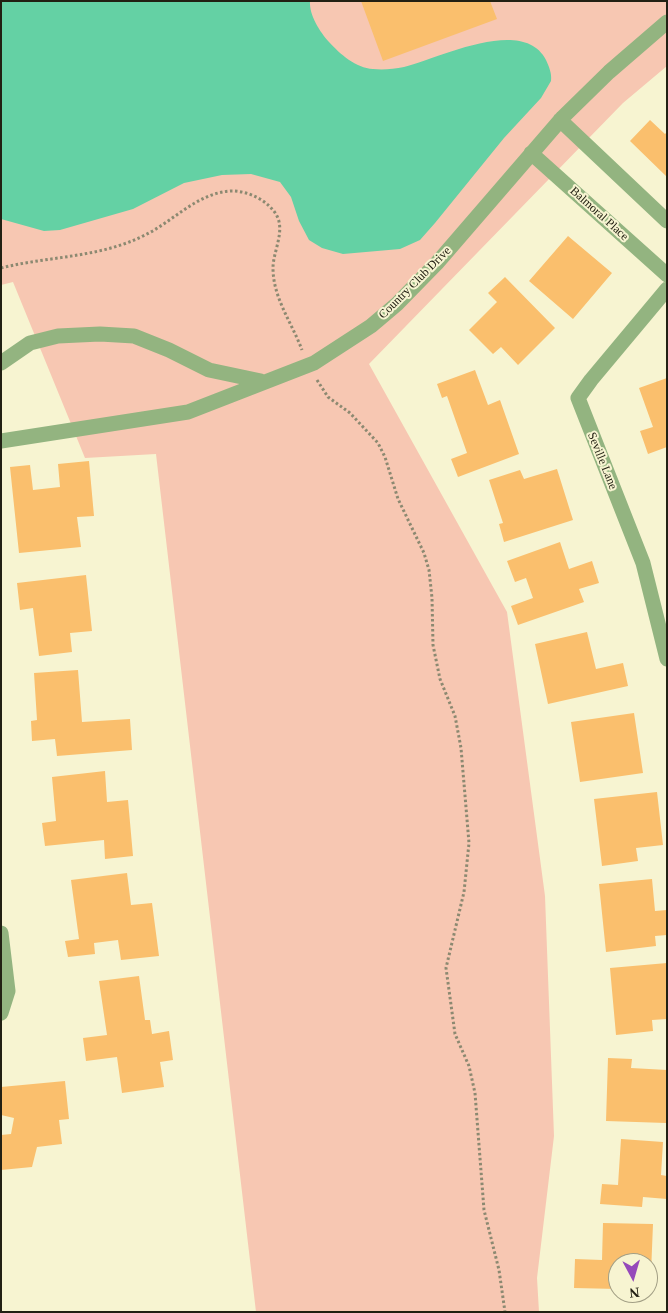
<!DOCTYPE html>
<style>
body{margin:0}
#map{position:relative;width:668px;height:1313px;overflow:hidden;background:#f7f4d1;font-family:"Times New Roman",serif}
canvas{display:block}
.frame{position:absolute;inset:0;border:2px solid #222013;pointer-events:none}
.north{position:absolute;left:608px;top:1253px;width:50px;height:50px;box-sizing:border-box;background:#f7f4d1;border:1px solid #a29f85;border-radius:50%;rotate:174deg;font-size:14px;font-weight:700;line-height:20px;text-align:center;color:#222013}
.north::after{content:'';display:block;margin:auto;width:18px;height:22px;background:#9649ba;clip-path:polygon(50% 0,100% 100%,50% 72%,0 100%)}
</style>
<div id="map">
<canvas width="668" height="1313"></canvas>
<div class="frame"></div>
<div class="north">N</div>
</div>
<script>
const g = document.querySelector('canvas').getContext('2d');
g.lineJoin = 'round';
function fillPath(path, color) { g.fillStyle = color; g.fill(path, 'evenodd'); }
function trace(path, color, width, dash) { g.strokeStyle = color; g.lineWidth = width; g.lineCap = dash ? 'butt' : 'round'; g.setLineDash(dash || []); g.stroke(path); }
function drawText(font, color, halo, rows, align = 'center') {
  g.font = font + ' "Times New Roman",serif'; g.lineWidth = 4; g.setLineDash([]); g.textBaseline = 'middle'; g.strokeStyle = halo; g.fillStyle = color; for (const [text, x, y, turn = 0] of rows) {
    g.save(); g.translate(x, y); g.rotate((+turn || 0) * Math.PI / 180); g.textAlign = isNaN(turn) ? turn : align; if (halo) g.strokeText(text, 0, 0); g.fillText(text, 0, 0); g.restore();
  }
}
fillPath(new Path2D(`
 M 1,1 L 667,1 L 667,66 L 623,103 L 369,364 L 507,612 L 545,896 L 554,1136 L 537,1278 L 539,1312 L 256,1312 L 156,454 L 85,458 L 13,282 L 1,285 Z`), '#f7c7b2');
fillPath(new Path2D(`
 M 1,1 L 310,1 C 309,15 320,32 329,42 C 340,54 356,68 373,69 C 383,70 394,69 404,67 C 438,59 523,15 546,60 C 549,67 552,73 551,81 L 541,98 L 504,138 L 435,223 L 420,240 L 400,249 L 343,254 L 322,248 L 309,240 L 299,221 L 291,197 L 280,182 L 251,174 L 222,175 L 184,183 L 133,209 L 60,230 L 44,231 L 1,219 Z`), '#64d1a4');
fillPath(new Path2D(`
 M 361,1 L 490,1 L 497,19 L 383,61 Z
 M 650,120 L 665,134 L 667,132 L 667,177 L 630,141 Z
 M 568,236 L 612,273 L 573,319 L 529,281 Z
 M 505,277 L 555,328 L 518,365 L 501,347 L 493,354 L 469,330 L 497,302 L 488,293 Z
 M 475,370 L 488,405 L 500,400 L 519,454 L 458,477 L 451,459 L 467,453 L 447,396 L 442,398 L 437,384 Z
 M 667,378 L 667,447 L 648,454 L 640,431 L 653,427 L 639,388 Z
 M 89,461 L 94,516 L 77,517 L 81,547 L 19,553 L 10,467 L 30,465 L 33,490 L 60,487 L 58,464 Z
 M 557,469 L 573,520 L 504,542 L 499,524 L 503,523 L 489,480 L 520,470 L 524,479 Z
 M 560,542 L 569,569 L 592,561 L 599,583 L 579,589 L 584,602 L 518,625 L 511,606 L 533,598 L 526,578 L 515,582 L 507,561 Z
 M 86,575 L 92,631 L 70,633 L 72,652 L 39,656 L 33,608 L 20,610 L 17,583 Z
 M 587,632 L 596,669 L 623,663 L 628,686 L 548,704 L 535,644 Z
 M 78,670 L 82,722 L 130,719 L 132,750 L 57,756 L 55,739 L 32,741 L 31,721 L 37,720 L 34,673 Z
 M 634,713 L 643,773 L 580,782 L 571,722 Z
 M 105,771 L 107,802 L 128,800 L 133,856 L 105,859 L 104,840 L 45,846 L 42,823 L 56,821 L 52,777 Z
 M 657,792 L 663,845 L 636,848 L 638,861 L 602,866 L 594,799 Z
 M 127,873 L 131,905 L 152,903 L 159,956 L 121,960 L 118,940 L 94,943 L 95,954 L 68,957 L 65,941 L 79,939 L 71,880 Z
 M 652,879 L 655,911 L 667,910 L 667,935 L 655,936 L 656,946 L 606,952 L 599,884 Z
 M 667,963 L 667,1019 L 652,1020 L 653,1031 L 616,1035 L 610,968 Z
 M 139,976 L 145,1020 L 150,1020 L 152,1034 L 169,1031 L 173,1060 L 160,1062 L 164,1087 L 122,1093 L 117,1057 L 86,1061 L 83,1038 L 107,1035 L 99,981 Z
 M 608,1058 L 632,1059 L 631,1068 L 667,1070 L 666,1123 L 606,1121 Z
 M 65,1081 L 69,1119 L 59,1120 L 62,1144 L 37,1147 L 32,1167 L 1,1170 L 1,1135 L 11,1134 L 14,1118 L 1,1115 L 1,1087 Z
 M 621,1139 L 663,1142 L 661,1175 L 667,1176 L 667,1199 L 643,1197 L 642,1207 L 600,1204 L 602,1184 L 618,1185 Z
 M 603,1223 L 653,1224 L 651,1273 L 648,1273 L 648,1263 L 618,1263 L 618,1289 L 574,1288 L 575,1259 L 602,1260 Z`), '#fabf6d');
trace(new Path2D(`
 M 1,268 C 49,256 100,258 145,235 C 174,221 198,192 232,191 C 249,191 269,201 277,216 C 285,232 273,252 273,268 C 273,298 292,323 302,350
 M 317,380 L 328,397 L 350,413 L 378,443 L 385,457 L 398,499 L 424,553 L 429,570 L 432,598 L 433,645 L 440,679 L 455,716 L 461,748 L 469,843 L 464,892 L 446,968 L 455,1034 L 469,1066 L 475,1093 L 484,1210 L 499,1270 L 505,1312`), '#8c8971', 3, [2.5, 2.5]);
trace(new Path2D(`
 M 560,120 L 667,221
 M 531,153 L 667,275
 M 667,289 L 591,380 L 578,398 L 643,563 L 667,659
 M 1,363 L 30,343 L 58,336 L 100,334 L 134,336 L 169,350 L 209,370 L 261,381
 M 1,441 L 188,412 L 314,363 L 371,326 L 397,304 L 437,263 L 563,117 L 609,72 L 667,22
 M 1,933 L 8,991 L 1,1013`), '#93b480', 15);
drawText('12px', '#222013', '#f7f4d1', [
 ["Balmoral Place",599,214,42],
 ["Country Club Drive",415,283,-45],
 ["Seville Lane",602,461,68]
]);
</script>
